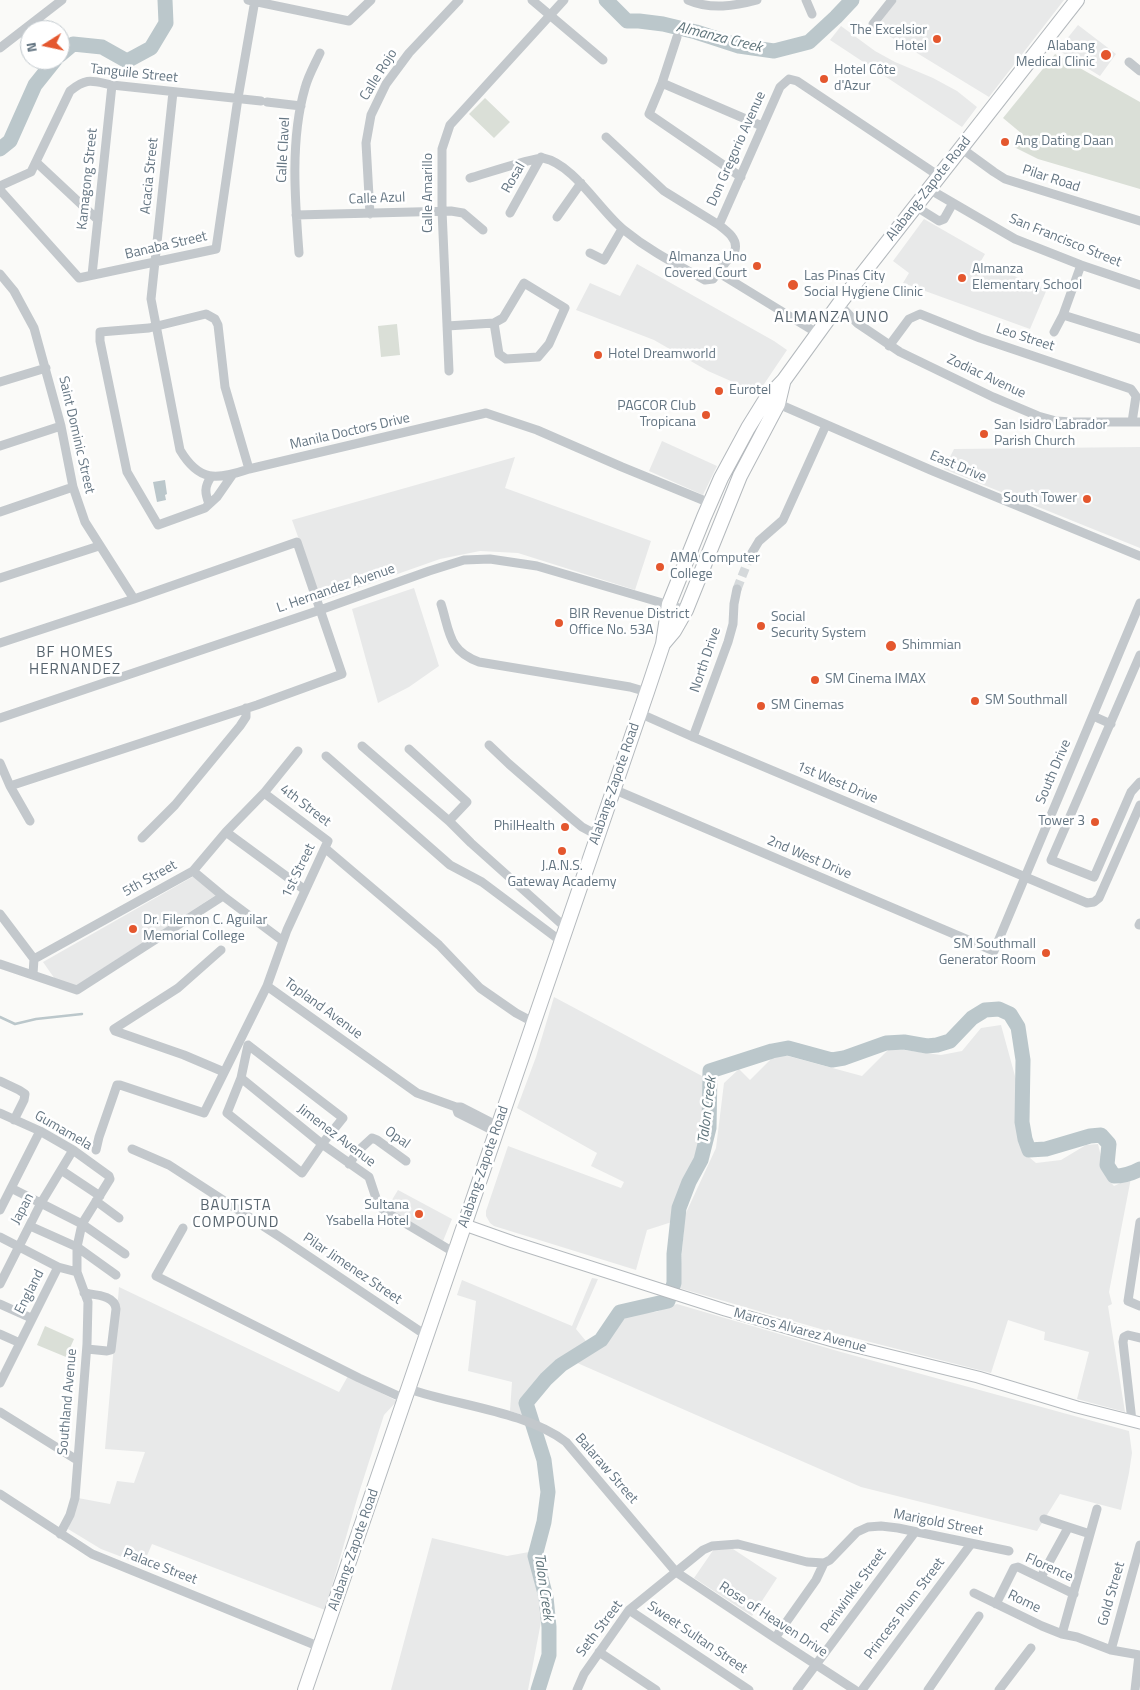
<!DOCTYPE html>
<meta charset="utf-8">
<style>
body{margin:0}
#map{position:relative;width:1140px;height:1690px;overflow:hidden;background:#fafaf8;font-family:"Titillium Web",sans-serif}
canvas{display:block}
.north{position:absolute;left:20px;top:20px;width:50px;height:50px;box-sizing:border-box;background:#fff;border:1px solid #c1c8cd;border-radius:50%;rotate:260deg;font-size:14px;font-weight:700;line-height:20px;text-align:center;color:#657683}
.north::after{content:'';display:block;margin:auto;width:18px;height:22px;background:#e4572e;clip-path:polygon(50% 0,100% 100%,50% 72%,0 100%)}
</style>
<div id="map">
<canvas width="1140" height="1690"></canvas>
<div class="north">N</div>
</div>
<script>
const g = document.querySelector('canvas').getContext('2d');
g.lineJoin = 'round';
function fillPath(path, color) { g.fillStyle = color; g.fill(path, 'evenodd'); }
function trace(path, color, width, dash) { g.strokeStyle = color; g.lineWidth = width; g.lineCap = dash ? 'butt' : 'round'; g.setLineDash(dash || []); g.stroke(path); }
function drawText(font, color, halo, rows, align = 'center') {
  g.font = font + ' "Titillium Web",sans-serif'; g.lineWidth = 5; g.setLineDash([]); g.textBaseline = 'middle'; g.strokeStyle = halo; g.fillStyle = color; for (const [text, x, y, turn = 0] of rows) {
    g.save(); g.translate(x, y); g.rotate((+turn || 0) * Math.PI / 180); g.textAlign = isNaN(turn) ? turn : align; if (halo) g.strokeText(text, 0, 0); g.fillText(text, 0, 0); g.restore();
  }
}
fillPath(new Path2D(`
 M 897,0 L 1064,0 L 989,97 L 876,28 Z
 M 1078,25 L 1116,54 L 1100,76 L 1058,50 Z
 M 841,26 L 875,51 L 895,62 L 933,78 L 957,91 L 977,107 L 962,127 L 830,40 Z
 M 924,219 L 985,254 L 981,261 L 1002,271 L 1047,289 L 1030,329 L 903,283 L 909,273 L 893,261 Z
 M 637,264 L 774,341 L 787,350 L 758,393 L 708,371 L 654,340 L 576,310 L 590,283 L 620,296 Z
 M 662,441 L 717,466 L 703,495 L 649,471 Z
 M 1140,447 L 1140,548 L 944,469 L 954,449 Z
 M 515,457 L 505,488 L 651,541 L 635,590 L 518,553 L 480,551 L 440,559 L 321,601 L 292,520 Z
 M 414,588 L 439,666 L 409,687 L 378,703 L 352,609 Z
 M 194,876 L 216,895 L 76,986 L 57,982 L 43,962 Z
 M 554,997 L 702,1076 L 703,1121 L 698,1156 L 673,1207 L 675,1221 L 647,1230 L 636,1270 L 494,1226 L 490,1223 L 486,1216 L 486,1211 L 508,1146 L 621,1188 L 624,1182 L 591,1166 L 597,1153 L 517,1108 L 536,1057 Z
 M 1001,1025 L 1018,1087 L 1023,1152 L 1036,1163 L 1061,1160 L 1086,1145 L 1098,1144 L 1106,1177 L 1114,1186 L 1131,1178 L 1109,1292 L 1112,1304 L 1108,1306 L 1125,1412 L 1077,1399 L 1089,1352 L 1044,1340 L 1045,1332 L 1008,1320 L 991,1373 L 831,1332 L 679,1288 L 685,1215 L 716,1148 L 724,1083 L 739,1069 L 750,1080 L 777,1053 L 862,1076 L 890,1048 L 941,1055 L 962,1051 L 981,1028 Z
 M 398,1190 L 452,1219 L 443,1241 L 387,1208 Z
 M 592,1278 L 598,1279 L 576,1329 L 590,1346 L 558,1359 L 527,1404 L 526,1416 L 510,1411 L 512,1382 L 468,1371 L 476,1301 L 457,1295 L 462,1280 L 572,1326 Z
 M 119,1287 L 339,1392 L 348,1376 L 397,1401 L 384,1415 L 357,1499 L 325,1610 L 152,1544 L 143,1565 L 101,1549 L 68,1529 L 78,1498 L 110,1504 L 117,1481 L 134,1483 L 145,1452 L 105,1449 Z
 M 677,1304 L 841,1352 L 1129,1431 L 1132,1453 L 1129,1473 L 1121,1510 L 1060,1494 L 1037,1531 L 861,1487 L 575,1362 L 606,1345 L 626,1314 L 656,1312 Z
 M 432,1538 L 507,1556 L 529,1552 L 545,1601 L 528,1690 L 391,1690 Z
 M 725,1548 L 733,1549 L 777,1578 L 752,1616 L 694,1578 L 714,1549 Z`), '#e8e9e9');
fillPath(new Path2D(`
 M 1055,54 L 1140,102 L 1140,189 L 1038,159 L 1014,147 L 1021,133 L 1003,118 Z
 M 485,98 L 510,122 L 494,138 L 469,114 Z
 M 397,324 L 400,355 L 381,357 L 378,326 Z
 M 45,1326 L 74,1339 L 66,1357 L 37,1345 Z`), '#dadfd7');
fillPath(new Path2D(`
 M 165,480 L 167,494 L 165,495 L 166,500 L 157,502 L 153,482 Z`), '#bbc7cb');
trace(new Path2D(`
 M 0,1017 L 15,1024 L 36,1019 L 82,1014`), '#bbc7cb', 2.5);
trace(new Path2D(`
 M 606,0 L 627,21 L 639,21 L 663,24 L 696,32 L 739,46 L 774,51 L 809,42 L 836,17 L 852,0
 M 60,55 L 73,44 L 102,47 L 127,61 L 151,48 L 166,23 L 165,0
 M 0,149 L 10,141 L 35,85 L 55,60
 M 538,1690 L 549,1655 L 549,1627 L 546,1597 L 535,1556 L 544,1522 L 548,1492 L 544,1460 L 526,1403 L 546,1379 L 561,1365 L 601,1340 L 620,1312 L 668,1301 L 674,1283 L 674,1254 L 679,1208 L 689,1182 L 701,1160 L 709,1128 L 710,1071 L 772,1051 L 788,1048 L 832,1060 L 844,1058 L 886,1043 L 904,1042 L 927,1046 L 937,1045 L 950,1041 L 972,1018 L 985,1010 L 999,1009 L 1010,1014 L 1018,1027 L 1023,1060 L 1022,1122 L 1025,1139 L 1029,1150 L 1046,1149 L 1090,1136 L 1101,1135 L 1109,1144 L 1107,1165 L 1114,1176 C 1124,1176 1131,1174 1140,1169`), '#bbc7cb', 15);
trace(new Path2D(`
 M 737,589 L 750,556`), '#d5d9db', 9, [9, 4.5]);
const major = new Path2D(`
 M 465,1225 L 513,1242 L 725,1310 L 836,1342 L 978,1377 L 1077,1407 L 1140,1423`);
const highway = new Path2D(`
 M 663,644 L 674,631 L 686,610 L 740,476 L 778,404 L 783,383
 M 305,1690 L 647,692 L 663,644 L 669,604 L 704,517 L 721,478 L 748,428 L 766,399 L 784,380 L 839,304 L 1077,0`);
trace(major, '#b5babe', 13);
trace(highway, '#b4b9bd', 16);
trace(new Path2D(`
 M 248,0 L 349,21 L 371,0
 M 532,0 L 603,60
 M 688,0 C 711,10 735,6 757,0
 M 806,0 L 812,14
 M 873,24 L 892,0
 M 677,37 L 662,83 L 649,114 L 741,177
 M 0,48 L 62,0
 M 1129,62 L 1140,71
 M 662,83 L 762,126
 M 173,92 L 151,299 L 180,450 C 199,482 216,480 249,469 L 486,413 L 537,430 L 622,467 L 710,503
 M 267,102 L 301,106
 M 606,137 L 664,191 L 719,225
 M 961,148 L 994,172 L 1005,179 L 1140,221
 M 36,162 L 98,220
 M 470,178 C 481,175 535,157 543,158 C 574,164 600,211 624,230 C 651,252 676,264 705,280 L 713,279 L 735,250 C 738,239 727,231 719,225 L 780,87 L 789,79 L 797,81 L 939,176
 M 0,186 L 31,172 L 70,91 C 87,77 92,81 112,85 L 261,101
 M 929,189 L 1015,239 L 1081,265 L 1140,285
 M 0,190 L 79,278 L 216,249 L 238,98 L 255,0
 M 915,206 L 939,221 L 944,219 L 953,203
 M 510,213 L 541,157
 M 370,214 L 366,143 L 371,115 L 386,84 L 409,53 L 459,0
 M 296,215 L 451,211 L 463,213 L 483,230
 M 557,217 L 581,183
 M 299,253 C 295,201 290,139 305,88 C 308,76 315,64 320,53
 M 590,253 L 604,260 L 622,229
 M 719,273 L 817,333
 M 0,274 L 14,291 L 34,328 L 61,426 L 73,487 L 85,522 L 134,599
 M 92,275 L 112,85
 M 839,304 L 857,323 L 900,352 L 993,397 L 1038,416 L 1056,421 L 1072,422 L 1140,422
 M 1063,315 L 1140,339
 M 447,326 L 494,323 L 503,318 L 524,283 L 565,308 L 549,344 L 538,357 L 506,359 L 499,354 L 494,323
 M 1054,332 L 1063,315 L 1081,265
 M 889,346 L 909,319 L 920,314 L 980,338 L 1131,389 L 1136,396 L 1132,422
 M 449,371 L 442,210 L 442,149 L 450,125 L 564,0
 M 0,382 L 46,368
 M 774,402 L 933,471 L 1140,556
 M 0,446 L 61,426
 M 233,474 L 217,497 L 205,508 L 158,525 L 127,472 L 100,341 L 100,332 L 149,328 L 206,314 L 215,319 L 218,325 L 225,387 L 249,469
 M 209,504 C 205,493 204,487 211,477
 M 0,512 L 73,487
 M 750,556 L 759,541 L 783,520 L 826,425
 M 0,578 L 99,546
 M 441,604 C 450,632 448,651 479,662 L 630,687 L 647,692
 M 0,643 L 134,599 L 297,542 L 342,674 L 257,705 L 10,786
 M 1140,655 L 1051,860 L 1094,877 L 1131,792 L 1140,782
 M 639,713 L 693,737 L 1087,903 L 1094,902 L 1099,898 L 1140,805
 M 1093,716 L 1111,724
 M 0,718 L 320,610 L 429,571 L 464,560 L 490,559 L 537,566 L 686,610
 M 693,737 L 728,642 L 733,624 L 734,604 L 737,589
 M 489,745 L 509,764 L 570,817 L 582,827 L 597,835
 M 362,746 L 449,821 L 471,843 L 566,928
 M 409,749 L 467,802 L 449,821
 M 326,756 L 450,865 L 482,882 L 562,942
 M 0,763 L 10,786 L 30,821
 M 613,789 L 994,951 L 1140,603
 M 226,832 L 305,890
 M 142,838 L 175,805 L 240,726 L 246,717 L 246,708
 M 326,849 L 439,945 L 480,988 L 516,1013 L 533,1022
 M 193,871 L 223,896 L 283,941
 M 0,914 L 34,959 L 33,974
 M 1139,925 L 1140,923
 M 221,950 L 178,988 L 114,1029 L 115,1031 L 184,1055 L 224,1072
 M 34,959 L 193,871 L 226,832 L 264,793 L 298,751
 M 0,964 L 77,990 L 223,896
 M 267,986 L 417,1093 L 456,1107 L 461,1107 L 498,1126
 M 248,1045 L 343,1118 L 322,1144 L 302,1173 L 227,1113 L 241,1078 Z
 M 241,1078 L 322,1144 L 369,1177 L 376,1198 L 383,1210 L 455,1253
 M 0,1081 L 19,1090 L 25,1094 L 24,1100 L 14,1120
 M 456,1107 L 458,1113 L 496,1132
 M 0,1113 L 40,1131 L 73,1150 L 109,1176 L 110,1179 L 82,1224 L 77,1247 L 77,1272 L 88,1302 L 87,1344 L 75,1498 L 70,1515 L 60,1534
 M 132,1149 L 169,1165 L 280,1237 L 427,1336
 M 96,1150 L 99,1137 L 117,1085 L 120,1085 L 204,1113 L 267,986 L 287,930 L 328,841 L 264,793
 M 349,1164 L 359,1150 L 372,1138 L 377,1140 L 406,1161
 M 61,1170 L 100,1196
 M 11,1188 L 82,1224 L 125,1254
 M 96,1201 L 119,1218
 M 0,1210 L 40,1131
 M 1140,1222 L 1128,1301 L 1140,1306
 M 30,1226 L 77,1247 L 116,1275
 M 183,1228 L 156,1276 L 359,1378 L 405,1399
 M 0,1237 L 58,1267 L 77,1272
 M 0,1284 L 41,1203 L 73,1150
 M 84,1293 C 95,1295 115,1295 116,1309 L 111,1350 L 107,1351 L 87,1349
 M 0,1304 L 31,1318
 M 0,1334 L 20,1343
 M 0,1383 L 58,1267
 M 409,1389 C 458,1406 525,1411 566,1442 L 676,1572 L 775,1638 L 855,1690
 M 0,1412 L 77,1460
 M 1132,1421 L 1123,1342 L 1124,1337 L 1128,1335 L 1140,1338
 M 0,1494 L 92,1554 L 320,1647
 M 1044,1519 L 1090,1534
 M 1041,1577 L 1068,1528
 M 974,1593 L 1042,1626 L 1062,1634 L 1077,1637 L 1111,1650 L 1140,1655
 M 996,1604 L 1014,1568 L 1018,1567 L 1074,1594
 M 629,1610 L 749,1690
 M 1062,1634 L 1097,1509
 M 775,1638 L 816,1580 L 824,1563
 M 1111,1650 L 1140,1545
 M 599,1652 L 656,1690
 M 577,1690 L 584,1674 L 629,1610 L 703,1550 L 712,1546 L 738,1544 L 807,1562 L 824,1563 L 830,1560 L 857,1532 L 868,1527 L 881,1526 L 898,1528 L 1009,1551
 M 797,1690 L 915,1532
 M 862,1690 L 971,1544
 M 928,1690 L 979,1616
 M 999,1690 L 1031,1648
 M 1135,1690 L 1139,1655`), '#c3c8cc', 9);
trace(major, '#fff', 11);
trace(highway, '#fff', 14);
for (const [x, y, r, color] of [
 [937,39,5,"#e4572e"],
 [1106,55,6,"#e4572e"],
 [824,79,5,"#e4572e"],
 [1005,142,5,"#e4572e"],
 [757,266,5,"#e4572e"],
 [962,278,5,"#e4572e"],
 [793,285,6,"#e4572e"],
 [598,355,5,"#e4572e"],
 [719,391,5,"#e4572e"],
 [706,415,5,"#e4572e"],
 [984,434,5,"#e4572e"],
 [1087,499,5,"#e4572e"],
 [660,567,5,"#e4572e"],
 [559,623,5,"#e4572e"],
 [761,626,5,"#e4572e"],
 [891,646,6,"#e4572e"],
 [815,680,5,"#e4572e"],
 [975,701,5,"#e4572e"],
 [761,706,5,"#e4572e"],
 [1095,822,5,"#e4572e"],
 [565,827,5,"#e4572e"],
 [562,851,5,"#e4572e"],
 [133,929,5,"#e4572e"],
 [1046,953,5,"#e4572e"],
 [419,1214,5,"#e4572e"]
]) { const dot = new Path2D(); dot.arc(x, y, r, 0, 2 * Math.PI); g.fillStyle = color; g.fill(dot); trace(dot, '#fff', 2); }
drawText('14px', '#657683', '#fff', [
 ["The Excelsior",927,31,"right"],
 ["Hotel",927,47,"right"],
 ["Alabang",1095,47,"right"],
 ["Medical Clinic",1095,63,"right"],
 ["Hotel Côte",834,71],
 ["d'Azur",834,87],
 ["Ang Dating Daan",1015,142],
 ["Almanza Uno",747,258,"right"],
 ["Covered Court",747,274,"right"],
 ["Almanza",972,270],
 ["Elementary School",972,286],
 ["Las Pinas City",804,277],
 ["Social Hygiene Clinic",804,293],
 ["Hotel Dreamworld",608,355],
 ["Eurotel",729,391],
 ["PAGCOR Club",696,407,"right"],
 ["Tropicana",696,423,"right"],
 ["San Isidro Labrador",994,426],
 ["Parish Church",994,442],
 ["South Tower",1077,499,"right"],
 ["AMA Computer",670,559],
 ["College",670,575],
 ["BIR Revenue District",569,615],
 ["Office No. 53A",569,631],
 ["Social",771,618],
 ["Security System",771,634],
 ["Shimmian",902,646],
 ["SM Cinema IMAX",825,680],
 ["SM Southmall",985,701],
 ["SM Cinemas",771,706],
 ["Tower 3",1085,822,"right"],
 ["PhilHealth",555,827,"right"],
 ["J.A.N.S.",562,867,"center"],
 ["Gateway Academy",562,883,"center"],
 ["Dr. Filemon C. Aguilar",143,921],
 ["Memorial College",143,937],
 ["SM Southmall",1036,945,"right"],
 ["Generator Room",1036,961,"right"],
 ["Sultana",409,1206,"right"],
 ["Ysabella Hotel",409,1222,"right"]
], 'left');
drawText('14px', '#657683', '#fff', [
 ["Tanguile Street",134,74,6],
 ["Calle Rojo",379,75,-58],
 ["Don Gregorio Avenue",737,149,-66],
 ["Calle Clavel",284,150,-87],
 ["Acacia Street",150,176,-84],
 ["Rosal",514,178,-60],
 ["Kamagong Street",88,179,-84],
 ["Pilar Road",1051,179,18],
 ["Alabang-Zapote Road",929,189,-52],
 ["Calle Amarillo",429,193,-90],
 ["Calle Azul",377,199,-2],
 ["San Francisco Street",1065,241,22],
 ["Banaba Street",166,246,-13],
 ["Leo Street",1025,338,18],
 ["Zodiac Avenue",986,377,25],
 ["Manila Doctors Drive",350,432,-13],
 ["Saint Dominic Street",76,435,77],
 ["East Drive",958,467,23],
 ["L. Hernandez Avenue",336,589,-19],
 ["North Drive",706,660,-71],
 ["South Drive",1054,772,-67],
 ["1st West Drive",837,783,23],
 ["Alabang-Zapote Road",615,784,-71],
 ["4th Street",305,806,37],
 ["2nd West Drive",809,858,23],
 ["1st Street",299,871,-64],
 ["5th Street",150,879,-29],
 ["Topland Avenue",323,1009,36],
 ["Gumamela",63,1131,30],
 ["Jimenez Avenue",336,1136,37],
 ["Opal",397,1138,35],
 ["Alabang-Zapote Road",484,1167,-71],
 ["Japan",23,1209,-62],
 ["Pilar Jimenez Street",352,1269,34],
 ["England",30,1292,-63],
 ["Marcos Alvarez Avenue",800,1331,15],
 ["Southland Avenue",68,1402,-85],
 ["Balaraw Street",606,1469,49],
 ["Marigold Street",938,1523,11],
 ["Alabang-Zapote Road",354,1550,-71],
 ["Palace Street",160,1567,21],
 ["Florence",1049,1568,24],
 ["Periwinkle Street",854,1591,-54],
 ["Gold Street",1112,1594,-74],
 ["Rome",1024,1602,26],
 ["Princess Plum Street",905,1609,-53],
 ["Rose of Heaven Drive",773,1620,33],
 ["Seth Street",600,1629,-53],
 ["Sweet Sultan Street",697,1638,34]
]);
drawText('italic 15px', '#60757c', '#fff', [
 ["Almanza Creek",719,38,14],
 ["Talon Creek",708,1110,-83],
 ["Talon Creek",543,1587,82]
]);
g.letterSpacing = '1px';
drawText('15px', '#57646e', '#fff', [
 ["BF HOMES",75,653],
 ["HERNANDEZ",75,670],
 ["BAUTISTA",236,1206],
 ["COMPOUND",236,1223]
]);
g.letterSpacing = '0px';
g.letterSpacing = '1px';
drawText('16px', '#57646e', '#fff', [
 ["ALMANZA UNO",832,318]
]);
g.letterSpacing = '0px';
</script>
